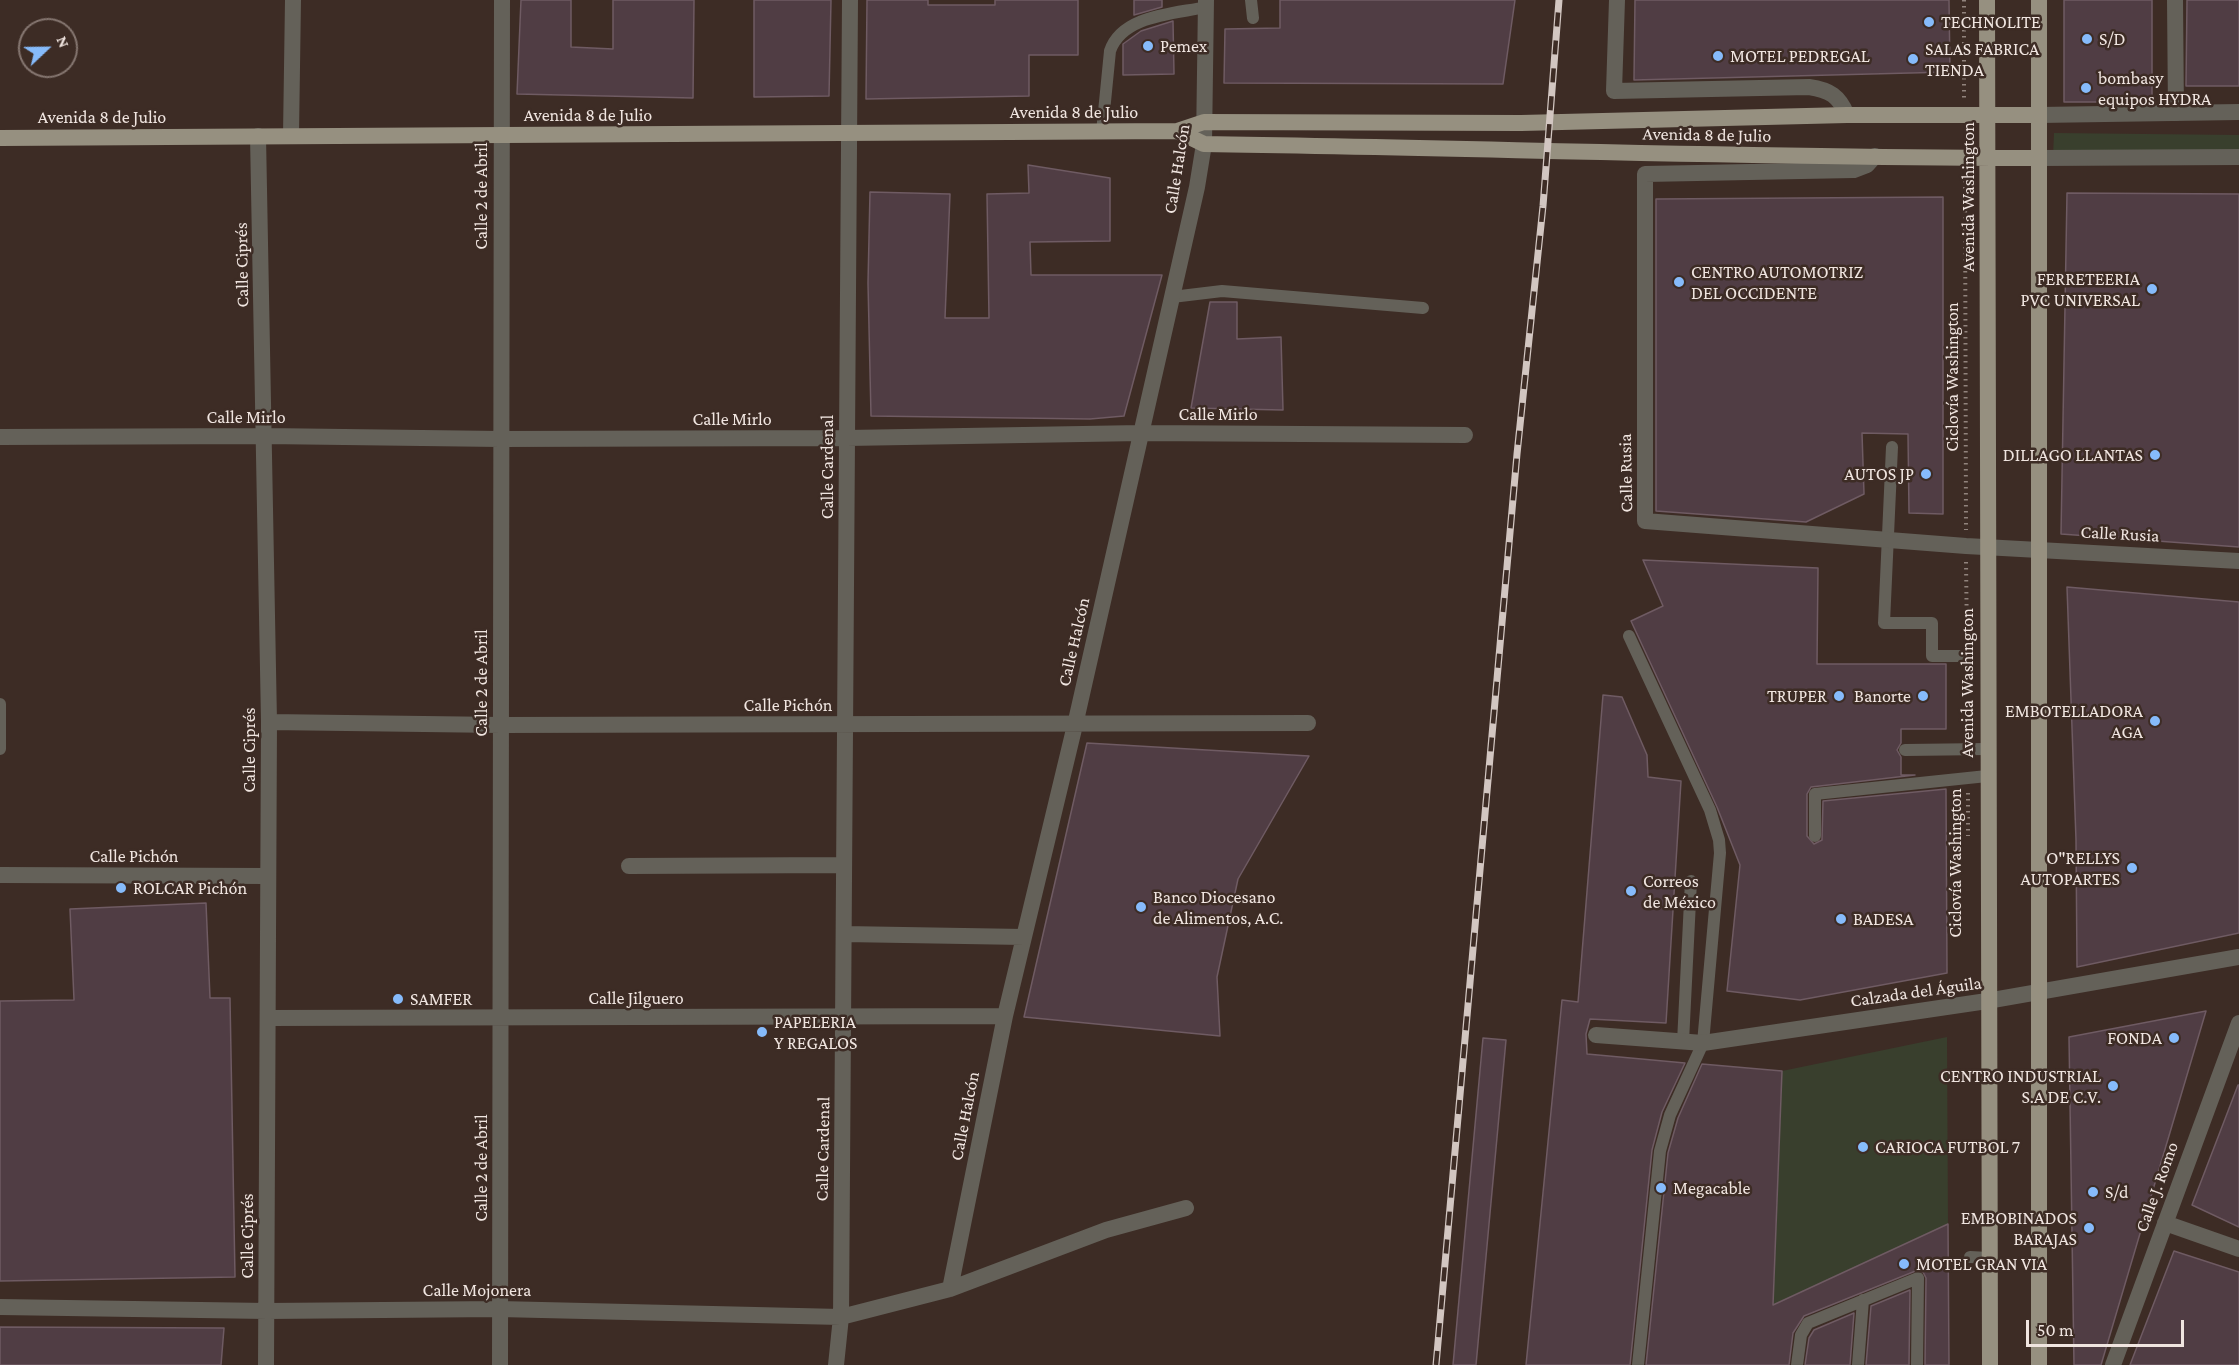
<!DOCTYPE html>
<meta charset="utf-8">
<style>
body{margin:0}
#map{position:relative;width:2239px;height:1365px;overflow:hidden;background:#3d2c25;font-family:"Crimson Pro",serif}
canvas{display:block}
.north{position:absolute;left:18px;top:18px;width:60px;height:60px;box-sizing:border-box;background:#3d2c25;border:2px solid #857670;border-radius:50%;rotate:68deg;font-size:16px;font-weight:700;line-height:24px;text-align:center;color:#f0e5e0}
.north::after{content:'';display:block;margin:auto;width:21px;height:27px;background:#86bbfb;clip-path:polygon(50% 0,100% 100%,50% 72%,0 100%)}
.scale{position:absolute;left:2026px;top:1320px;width:158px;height:27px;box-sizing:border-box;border:3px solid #f0e5e0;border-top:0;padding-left:8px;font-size:18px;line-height:21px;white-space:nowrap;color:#f0e5e0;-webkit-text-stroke:4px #3d2c25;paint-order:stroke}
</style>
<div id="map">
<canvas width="2239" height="1365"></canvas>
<div class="north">N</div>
<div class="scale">50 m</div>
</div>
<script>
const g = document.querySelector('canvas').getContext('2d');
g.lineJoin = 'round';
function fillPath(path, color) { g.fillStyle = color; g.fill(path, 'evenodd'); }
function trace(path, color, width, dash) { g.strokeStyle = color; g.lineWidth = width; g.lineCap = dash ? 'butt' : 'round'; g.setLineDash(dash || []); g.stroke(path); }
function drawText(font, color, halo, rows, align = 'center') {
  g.font = font + ' "Crimson Pro",serif'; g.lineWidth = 5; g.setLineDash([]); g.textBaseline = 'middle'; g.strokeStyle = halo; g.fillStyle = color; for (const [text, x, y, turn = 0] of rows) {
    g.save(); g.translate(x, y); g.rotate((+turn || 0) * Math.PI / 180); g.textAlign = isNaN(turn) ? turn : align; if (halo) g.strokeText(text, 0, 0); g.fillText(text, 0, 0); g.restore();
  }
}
fillPath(new Path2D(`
 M 2054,133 L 2239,135 L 2239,149 L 2053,156 Z
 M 1947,1037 L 1948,1224 L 1773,1305 L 1782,1071 Z`), '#393f2d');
const building = new Path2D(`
 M 521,0 L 571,0 L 571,47 L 613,49 L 613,0 L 694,0 L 693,98 L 517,94 Z
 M 754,0 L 831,0 L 829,96 L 754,97 Z
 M 867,0 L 928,0 L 928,5 L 995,5 L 995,0 L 1078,0 L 1078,55 L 1029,55 L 1029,96 L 866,99 Z
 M 1134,0 L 1162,0 L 1162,7 L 1134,15 Z
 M 1280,0 L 1515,0 L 1503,84 L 1224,83 L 1225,29 L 1280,28 Z
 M 1635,0 L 1949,0 L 1950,72 L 1634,80 Z
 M 2064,0 L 2152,0 L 2152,102 L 2064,102 Z
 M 2187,0 L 2239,0 L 2239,86 L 2186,86 Z
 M 1173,21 L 1174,74 L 1123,75 L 1123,44 L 1141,31 Z
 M 1028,165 L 1110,178 L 1110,241 L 1030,242 L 1031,275 L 1162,275 L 1124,416 L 1090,419 L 871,416 L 868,283 L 870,192 L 950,194 L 945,318 L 989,318 L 987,194 L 1029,193 Z
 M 2067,193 L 2239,194 L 2239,547 L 2061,534 Z
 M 1943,197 L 1943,514 L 1909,513 L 1908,434 L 1862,433 L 1864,494 L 1806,522 L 1656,511 L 1656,199 Z
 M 1210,302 L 1237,302 L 1237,339 L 1281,337 L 1283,410 L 1191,408 Z
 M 1643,560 L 1818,568 L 1817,664 L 1946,664 L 1946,729 L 1901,729 L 1901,743 L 1897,750 L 1901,757 L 1901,775 L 1915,775 L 1811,787 L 1807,794 L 1807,836 L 1814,844 L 1822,840 L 1823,801 L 1946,789 L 1947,973 L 1800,1000 L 1727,991 L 1740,865 L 1717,807 L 1631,621 L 1663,606 Z
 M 2067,587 L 2239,602 L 2239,933 L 2077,967 L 2076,840 Z
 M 1603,695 L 1622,697 L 1647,755 L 1648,777 L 1681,781 L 1666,1023 L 1590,1019 L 1586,1034 L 1587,1054 L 1685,1063 L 1662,1112 L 1652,1150 L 1630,1365 L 1526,1365 L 1562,1000 L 1578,1002 Z
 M 1087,743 L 1309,756 L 1238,879 L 1217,977 L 1220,1036 L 1024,1017 Z
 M 206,903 L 210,998 L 230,998 L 235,1277 L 0,1281 L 0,1001 L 74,1000 L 70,909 Z
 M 2206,1011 L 2101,1365 L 2074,1365 L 2069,1037 Z
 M 1483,1038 L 1506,1040 L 1476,1365 L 1453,1365 Z
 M 1702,1064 L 1782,1071 L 1773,1305 L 1948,1224 L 1949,1365 L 1925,1365 L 1926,1278 L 1923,1272 L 1918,1270 L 1804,1316 L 1793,1333 L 1789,1365 L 1646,1365 L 1668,1153 L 1678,1118 Z
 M 2238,1085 L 2239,1085 L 2239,1227 L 2192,1205 Z
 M 2174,1251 L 2239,1272 L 2239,1365 L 2130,1365 Z
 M 1910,1290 L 1909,1365 L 1866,1365 L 1871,1306 Z
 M 1854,1313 L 1850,1365 L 1805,1365 L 1809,1338 L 1814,1330 Z
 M 0,1327 L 224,1328 L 221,1365 L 0,1365 Z`);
fillPath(building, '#503d44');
trace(building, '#6f5b63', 1.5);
trace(new Path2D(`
 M 1964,0 L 1964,98
 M 1965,175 L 1966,530
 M 1966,562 L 1967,641
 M 1967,670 L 1967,734
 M 1968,793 L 1968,836`), '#91837d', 4, [1.5, 4.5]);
trace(new Path2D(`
 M 1251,0 L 1253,18
 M 1102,132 L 1110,51 C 1122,15 1174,14 1206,7
 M 1172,297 L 1222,291 L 1423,308
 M 1892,447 L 1884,623 L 1932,623 L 1932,656 L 1967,656
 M 1629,636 L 1710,810 L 1719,840 L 1720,853 L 1703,1043 L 1670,1115 L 1660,1151 L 1638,1365
 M 0,749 L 0,704
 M 1905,750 L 1987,749
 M 1815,836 L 1815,794 L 1987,776
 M 1683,1042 L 1691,881
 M 1970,1257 L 1989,1258
 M 1797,1365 L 1801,1335 L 1808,1323 L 1918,1278 L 1917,1365
 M 1858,1365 L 1863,1300`), '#646159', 12);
trace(new Path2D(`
 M 1617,0 L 1614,91 L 1809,87 C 1830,90 1839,96 1847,115
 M 2175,0 L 2176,113
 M 291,135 L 293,0
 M 258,136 L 269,722 L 266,1365
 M 1875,156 L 1867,165 L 1854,170 L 1645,174 L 1645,521 L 1966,546 L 2239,561
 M 0,437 L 266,436 L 500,439 L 847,438 L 1141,433 L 1465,435
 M 269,722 L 501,725 L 1308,723
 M 629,866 L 844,865
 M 0,875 L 267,876
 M 844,934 L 1024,937
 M 268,1018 L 1005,1016
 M 1596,1035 L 1703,1043 L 1987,1001 L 2239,957
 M 2165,1223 L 2239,1249
 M 950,1289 L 1005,1016 L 1075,725 L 1197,187 L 1204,144 L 1206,0
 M 0,1307 L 267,1311 L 499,1309 L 841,1317 L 950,1289 L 1106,1230 L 1186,1208
 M 500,1365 L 502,0
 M 836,1365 L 841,1317 L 850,0
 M 2113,1365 L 2239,1023`), '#646159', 16);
trace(new Path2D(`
 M 2039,115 L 2239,112
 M 2038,158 L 2239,157`), '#646159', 16);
trace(new Path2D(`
 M 1987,0 L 1990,1365
 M 1177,131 L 1204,144 C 1482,148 1760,158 2038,158
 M 0,138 L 1177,131 L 1204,122 L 1521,123 L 1847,115 L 2039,115
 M 2039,1365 L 2039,0`), '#969080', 16);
const rail = new Path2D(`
 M 1436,1365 L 1517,454 L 1543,206 L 1559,0`);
trace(rail, '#d2c6c1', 7);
trace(rail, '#3d2c25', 4.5, [14]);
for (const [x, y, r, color] of [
 [1929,22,6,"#86bbfb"],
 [2087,39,6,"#86bbfb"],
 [1148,46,6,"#86bbfb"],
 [1718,56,6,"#86bbfb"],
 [1913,59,6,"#86bbfb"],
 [2086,88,6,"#86bbfb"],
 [1679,282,6,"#86bbfb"],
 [2152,289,6,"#86bbfb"],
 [2155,455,6,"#86bbfb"],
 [1926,474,6,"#86bbfb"],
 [1839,696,6,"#86bbfb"],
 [1923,696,6,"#86bbfb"],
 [2155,721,6,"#86bbfb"],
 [2132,868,6,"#86bbfb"],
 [121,888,6,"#86bbfb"],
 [1631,891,6,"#86bbfb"],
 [1141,907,6,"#86bbfb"],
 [1841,919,6,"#86bbfb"],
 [398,999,6,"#86bbfb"],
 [762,1032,6,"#86bbfb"],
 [2174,1038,6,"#86bbfb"],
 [2113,1086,6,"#86bbfb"],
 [1863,1147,6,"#86bbfb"],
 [1661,1188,6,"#86bbfb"],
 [2093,1192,6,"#86bbfb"],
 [2089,1228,6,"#86bbfb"],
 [1904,1264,6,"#86bbfb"]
]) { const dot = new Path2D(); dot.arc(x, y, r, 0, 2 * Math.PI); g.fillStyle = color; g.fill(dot); trace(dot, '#3d2c25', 2); }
drawText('18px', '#f0e5e0', '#3d2c25', [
 ["TECHNOLITE",1941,22],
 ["S/D",2099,39],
 ["Pemex",1160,46],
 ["SALAS FABRICA",1925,49],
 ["TIENDA",1925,70],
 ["MOTEL PEDREGAL",1730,56],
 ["bombasy",2098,78],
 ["equipos HYDRA",2098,99],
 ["CENTRO AUTOMOTRIZ",1691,272],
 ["DEL OCCIDENTE",1691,293],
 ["FERRETEERIA",2140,279,"right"],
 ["PVC UNIVERSAL",2140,300,"right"],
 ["DILLAGO LLANTAS",2143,455,"right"],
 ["AUTOS JP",1914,474,"right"],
 ["TRUPER",1827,696,"right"],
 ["Banorte",1911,696,"right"],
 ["EMBOTELLADORA",2143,711,"right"],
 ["AGA",2143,732,"right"],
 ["O\"RELLYS",2120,858,"right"],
 ["AUTOPARTES",2120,879,"right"],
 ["Correos",1643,881],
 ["de México",1643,902],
 ["ROLCAR Pichón",133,888],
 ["Banco Diocesano",1153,897],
 ["de Alimentos, A.C.",1153,918],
 ["BADESA",1853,919],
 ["SAMFER",410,999],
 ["PAPELERIA",774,1022],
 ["Y REGALOS",774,1043],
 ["FONDA",2162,1038,"right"],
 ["CENTRO INDUSTRIAL",2101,1076,"right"],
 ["S.A DE C.V.",2101,1097,"right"],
 ["CARIOCA FUTBOL 7",1875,1147],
 ["Megacable",1673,1188],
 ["S/d",2105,1192],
 ["EMBOBINADOS",2077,1218,"right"],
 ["BARAJAS",2077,1239,"right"],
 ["MOTEL GRAN VIA",1916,1264]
], 'left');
drawText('18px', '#f0e5e0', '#3d2c25', [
 ["Avenida 8 de Julio",1074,112],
 ["Avenida 8 de Julio",588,115],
 ["Avenida 8 de Julio",102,117],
 ["Avenida 8 de Julio",1707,135,1],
 ["Calle Halcón",1177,169,-81],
 ["Calle 2 de Abril",481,196,-90],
 ["Avenida Washington",1968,197,-90],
 ["Calle Ciprés",242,265,-91],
 ["Ciclovía Washington",1952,377,-90],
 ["Calle Mirlo",1218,414],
 ["Calle Mirlo",246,417],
 ["Calle Mirlo",732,419],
 ["Calle Cardenal",827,467,-90],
 ["Calle Rusia",1626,473,-91],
 ["Calle Rusia",2120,534,3],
 ["Calle Halcón",1074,642,-77],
 ["Calle 2 de Abril",481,683,-90],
 ["Avenida Washington",1967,683,-90],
 ["Calle Pichón",788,705],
 ["Calle Ciprés",249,750,-90],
 ["Calle Pichón",134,856],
 ["Ciclovía Washington",1955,863,-90],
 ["Calzada del Águila",1916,992,-8],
 ["Calle Jilguero",636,998],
 ["Calle Halcón",965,1116,-79],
 ["Calle Cardenal",823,1149,-89],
 ["Calle 2 de Abril",481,1168,-90],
 ["Calle J. Romo",2157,1187,-70],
 ["Calle Ciprés",247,1236,-90],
 ["Calle Mojonera",477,1290]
]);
</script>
